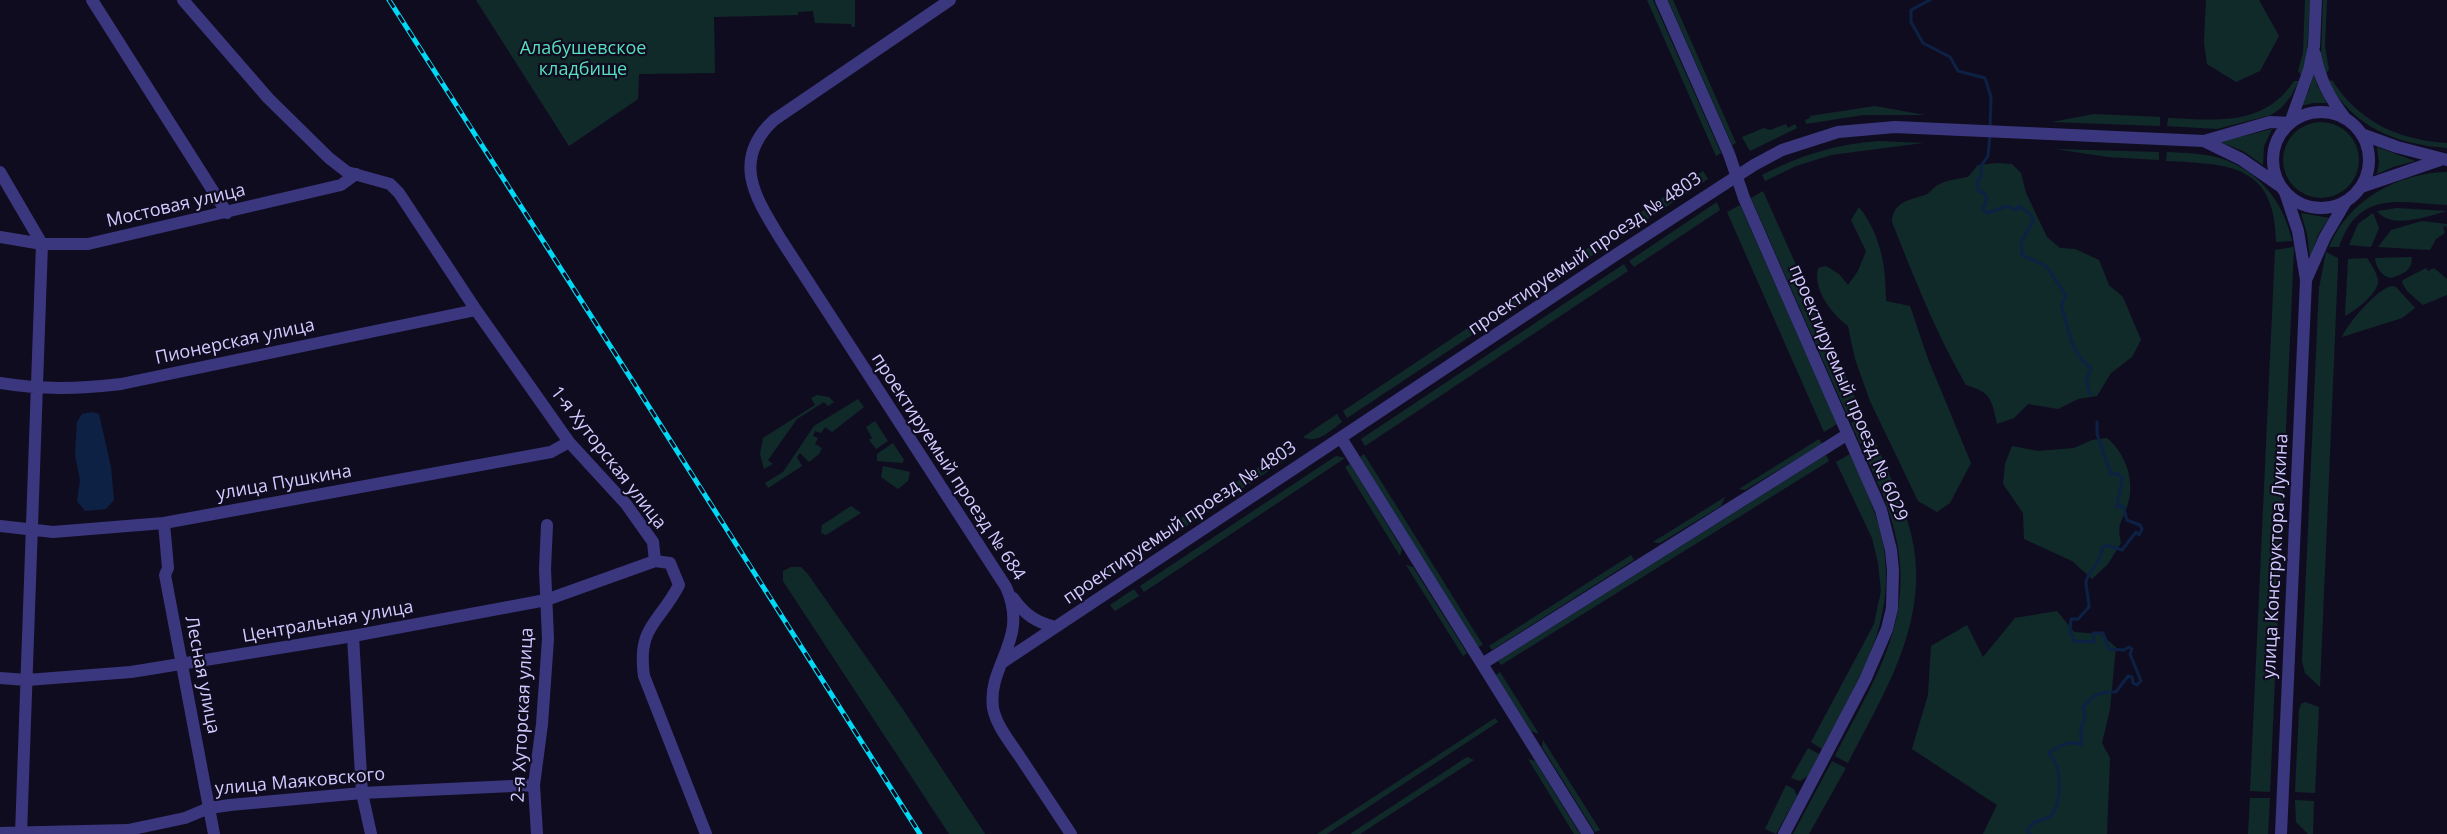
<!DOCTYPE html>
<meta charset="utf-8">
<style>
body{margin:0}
canvas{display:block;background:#100c20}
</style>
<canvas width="2447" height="834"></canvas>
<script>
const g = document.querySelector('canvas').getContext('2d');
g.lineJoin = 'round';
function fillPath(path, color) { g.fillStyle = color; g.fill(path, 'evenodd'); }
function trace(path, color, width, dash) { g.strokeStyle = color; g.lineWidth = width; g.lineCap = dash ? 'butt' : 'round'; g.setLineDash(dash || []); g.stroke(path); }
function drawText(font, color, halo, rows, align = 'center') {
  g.font = font + ' "Open Sans",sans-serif'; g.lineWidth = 4.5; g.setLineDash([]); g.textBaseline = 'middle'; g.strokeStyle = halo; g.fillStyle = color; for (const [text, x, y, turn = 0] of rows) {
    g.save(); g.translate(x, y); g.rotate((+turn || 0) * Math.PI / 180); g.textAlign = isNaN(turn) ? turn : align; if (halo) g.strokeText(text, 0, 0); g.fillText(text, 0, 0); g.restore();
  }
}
fillPath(new Path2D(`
 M 476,0 L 855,0 L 855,27 L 852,27 L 851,24 L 815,23 L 813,11 L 798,12 L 798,15 L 714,17 L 715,73 L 639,74 L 638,99 L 569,146 Z
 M 1647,0 L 1653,0 L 1721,153 L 1716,156 Z
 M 1668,0 L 1673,0 L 1736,143 L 1732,145 Z
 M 2206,0 L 2259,0 L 2279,36 L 2260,71 L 2236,82 L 2207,64 L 2204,42 Z
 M 2305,0 L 2310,0 L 2307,51 L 2302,76 L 2298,71 L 2303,53 Z
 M 2323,0 L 2327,0 L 2325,46 L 2329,70 L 2325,74 L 2321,55 Z
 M 2314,71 L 2317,85 L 2327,103 L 2314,103 L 2299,106 L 2309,90 Z
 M 2332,80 C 2359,122 2398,140 2447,143 L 2447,148 C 2396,144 2355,128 2328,82 Z
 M 2294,81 L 2299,81 L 2291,96 L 2281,108 L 2271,115 L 2217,129 L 2167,126 L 2168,118 C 2216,120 2264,127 2294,81 Z
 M 1875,106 L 1925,115 L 1863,115 L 1806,124 L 1805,120 L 1810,118 L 1810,116 Z
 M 2094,114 L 2160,117 L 2160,126 L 2052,122 Z
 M2283 160a38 38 0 1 1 76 0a38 38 0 1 1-76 0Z
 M 1786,124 L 1788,128 L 1795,124 L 1797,128 L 1750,151 L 1742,137 L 1764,128 L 1770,130 Z
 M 2272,129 L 2264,146 L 2263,165 L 2243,151 L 2220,142 Z
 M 1879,141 L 1923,143 L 1831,155 L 1796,166 L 1765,181 L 1762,175 C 1800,155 1837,144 1879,141 Z
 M 2377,147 L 2415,161 L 2393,167 L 2377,174 L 2379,163 Z
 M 2055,149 L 2159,152 L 2159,160 L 2108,157 Z
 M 2167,152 C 2185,153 2205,153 2223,159 C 2260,172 2284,203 2292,241 L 2276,242 C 2275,164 2230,164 2166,161 Z
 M 1997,163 L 2012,164 L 2021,173 L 2026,193 L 2047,237 L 2060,248 L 2075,249 L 2099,260 L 2109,285 L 2123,297 L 2141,340 L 2132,357 L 2111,373 L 2097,396 L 2078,399 L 2058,409 L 2028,404 L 2014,418 L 1997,424 C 1992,400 1991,392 1966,385 C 1936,334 1914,277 1892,222 C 1893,202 1909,200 1925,195 C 1930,193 1932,189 1936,186 C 1946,180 1957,179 1968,177 L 1978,165 Z
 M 1703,171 L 1708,179 L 1616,240 L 1611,232 Z
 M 2447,172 L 2447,205 C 2398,202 2358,190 2339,247 L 2329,247 C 2349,199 2398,173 2447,172 Z
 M 1763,191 L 1862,413 L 1849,419 L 1751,198 Z
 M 1717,202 L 1720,210 L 1634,267 L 1629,261 Z
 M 1740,205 L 1837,424 L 1824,432 L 1727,212 Z
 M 1859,207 C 1881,235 1886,267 1886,301 L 1910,306 L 1928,359 L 1971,463 L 1950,503 L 1937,512 L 1918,501 L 1870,401 L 1855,359 L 1848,326 C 1831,313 1813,290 1818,268 L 1826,266 L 1839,274 L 1848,285 L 1858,271 L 1866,251 L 1851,220 Z
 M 2397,208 L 2447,211 C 2428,216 2391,230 2377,211 Z
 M 2301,213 L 2329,218 L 2318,235 L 2310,258 L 2307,234 Z
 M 2373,213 L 2379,228 L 2371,247 L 2349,245 L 2358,224 Z
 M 2422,221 L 2447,224 L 2447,230 L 2446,226 L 2443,227 L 2445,233 L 2436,239 L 2430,250 L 2378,247 L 2391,230 Z
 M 1606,236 L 1611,243 L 1347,418 L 1343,411 Z
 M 2294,247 L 2270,792 L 2250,791 L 2275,250 Z
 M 2326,252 L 2338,258 L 2338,266 L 2320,687 L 2305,673 L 2302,661 L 2319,288 Z
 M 2412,257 C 2412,271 2403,274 2391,278 C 2382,277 2376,267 2375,258 Z
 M 2367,258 C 2371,264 2377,273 2378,280 C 2380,292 2355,311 2345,316 L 2348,259 Z
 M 1624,264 L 1628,271 L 1365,446 L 1361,439 Z
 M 2426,268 L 2428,271 L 2434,268 L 2447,279 L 2447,295 L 2423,305 L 2407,291 L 2402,283 L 2403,280 Z
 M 2392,286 L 2396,287 L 2415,308 L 2402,318 L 2342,337 C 2348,323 2378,288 2392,286 Z
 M 817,395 L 829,397 L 834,402 L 828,406 L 824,402 L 797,419 L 768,460 L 773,464 L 764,469 L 760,454 L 763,438 L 815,405 L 811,398 Z
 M 858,399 L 864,407 L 832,432 L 825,427 L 821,433 L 815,431 L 813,436 L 818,438 L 815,444 L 822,448 L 819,454 L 809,462 L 800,453 L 797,457 L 802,466 L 768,488 L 765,483 L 783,472 L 814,426 Z
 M 1337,414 L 1342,422 C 1331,430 1317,445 1303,437 Z
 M 1864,417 L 1873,438 L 1860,444 L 1851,423 Z
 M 875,421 L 888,441 L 876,449 L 869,440 L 872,438 L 866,427 Z
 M 2107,438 C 2126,454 2136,482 2127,507 C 2121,524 2117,523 2121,543 L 2108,564 L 2092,579 L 2072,561 L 2024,539 L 2023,513 L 2003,484 L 2005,464 L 2012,446 L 2038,451 L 2074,448 L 2092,440 Z
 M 1819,439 L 1822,444 L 1745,490 L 1739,489 Z
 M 1875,441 C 1887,470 1902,500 1910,530 C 1933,617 1886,689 1848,763 L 1835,756 C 1878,672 1921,613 1890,515 C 1883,492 1871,469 1862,447 Z
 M 893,443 L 904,460 L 902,463 L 877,461 L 877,454 Z
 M 1289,447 L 1290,451 L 1285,460 L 1167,539 L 1150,550 L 1138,547 Z
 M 1364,454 L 1483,645 L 1478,647 L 1360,457 Z
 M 1850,454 C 1862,482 1876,510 1882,539 C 1899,621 1858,680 1822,749 L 1811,742 L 1874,624 L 1881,591 L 1878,563 L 1872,538 L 1836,462 Z
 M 1826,455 L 1829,461 L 1501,665 L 1498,661 Z
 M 1336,456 L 1345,458 L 1144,592 L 1140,586 Z
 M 1350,464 L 1402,549 L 1400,556 L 1345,467 Z
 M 883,466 L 910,472 L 908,481 L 898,489 L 881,477 Z
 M 1725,497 L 1721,506 L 1660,543 L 1653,542 Z
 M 851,506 L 861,513 L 826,535 L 821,533 L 822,525 Z
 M 1631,555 L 1634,560 L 1492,650 L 1489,646 Z
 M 1116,561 L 1122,569 L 1072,601 L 1067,594 Z
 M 1406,565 L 1413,567 L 1467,653 L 1463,656 Z
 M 791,567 L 801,567 L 807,573 L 902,708 L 985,834 L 949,834 L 783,581 L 783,571 Z
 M 1134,589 L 1139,596 L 1115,611 L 1110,605 Z
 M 2057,611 L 2074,632 L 2100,634 L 2116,647 L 2110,709 L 2102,743 L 2110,758 L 2107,834 L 1983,834 L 1997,805 L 1912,749 L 1928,695 L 1931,646 L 1967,625 L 1983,657 L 2015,618 Z
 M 1500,672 L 1539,734 L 1531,731 L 1496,675 Z
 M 2305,702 L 2319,707 L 2315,793 L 2295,792 L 2299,710 L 2301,704 Z
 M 1495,718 L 1498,722 L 1327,834 L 1317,834 Z
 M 1543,740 L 1600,830 L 1595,832 L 1542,747 Z
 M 1808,748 L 1819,754 L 1808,776 L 1800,781 L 1791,778 Z
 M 1467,757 L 1474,760 L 1360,834 L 1350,834 Z
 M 1528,759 L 1535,761 L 1580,834 L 1574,834 Z
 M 1832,761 L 1846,768 L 1809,834 L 1793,834 Z
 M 1786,785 L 1794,789 L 1797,796 L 1776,834 L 1765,829 Z
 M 2250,798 L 2270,798 L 2268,834 L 2248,834 Z
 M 2295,800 L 2314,801 L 2313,834 L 2308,834 L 2296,822 Z`), '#102a29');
fillPath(new Path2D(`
 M 92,412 L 99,414 L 111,467 L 114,500 L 106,509 L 85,511 L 77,501 L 80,480 L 75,455 L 77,422 L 82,414 Z`), '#0c2144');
trace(new Path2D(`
 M 1930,0 L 1911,10 L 1911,22 L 1923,43 L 1950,57 L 1958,71 L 1985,78 L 1991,97 L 1990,129
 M 1990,135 L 1988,156 L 1981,166 L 1981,177 L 1978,179 L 1978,191 L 1984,193 L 1987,199 L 1983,209 L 1987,213 L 2007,206 L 2016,210 L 2019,206 L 2032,216 L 2033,222 L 2021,242 L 2022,255 L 2046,266 L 2066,296 L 2061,305 C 2070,330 2069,351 2091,368 L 2086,381 L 2090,394
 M 2030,834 L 2027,831 L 2033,823 L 2050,817 C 2063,802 2062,767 2049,753 C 2059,746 2070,739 2081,745 L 2081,727 L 2085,718 L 2083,707 C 2094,695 2099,691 2116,692 L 2128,676 L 2132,677 L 2133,683 L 2137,685 L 2141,681 L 2130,654 L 2132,649 L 2129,647 L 2124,650 L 2109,649 L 2103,633 L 2093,633 L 2094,642 L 2074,641 L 2070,631 L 2071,619 L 2078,619 L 2089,607 C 2089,600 2086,589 2086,582 C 2088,570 2101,565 2102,549 L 2106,545 L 2122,550 L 2136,532 L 2139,535 L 2142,529 L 2140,525 L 2127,520 L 2123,506 L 2117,507 C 2117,495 2123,488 2122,478 L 2118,474 L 2111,474 L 2097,434 L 2097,422`), '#0c2144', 3);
trace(new Path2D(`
 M 92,0 L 227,213
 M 183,0 L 268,98 L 329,158 L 347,172 L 390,184 L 399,193 L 476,310 L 569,442 L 626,504 L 653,542 L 655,561
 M 950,0 L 774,120 C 731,160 755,197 780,238 L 1006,587 C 1030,640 987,664 993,708 C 996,725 1010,742 1020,757 C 1037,783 1054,808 1071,834
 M 1661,0 L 1729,154 L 1744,198 L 1881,510 L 1891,550 L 1893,570 L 1892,608 L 1887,629 L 1865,680 L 1784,834
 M 2315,54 C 2320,80 2329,97 2345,118
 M2273 160a48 48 0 1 1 96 0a48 48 0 1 1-96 0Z
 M 2290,123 L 2309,70 L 2314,46 L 2316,0
 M 2361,134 L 2397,147 L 2447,160
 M 2204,141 L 2241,159 L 2280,186
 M 0,172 L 42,244 L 21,834
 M 2361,187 L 2440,160
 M 0,237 L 42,244 L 88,244 L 341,185 L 356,174
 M 2306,280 L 2325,237 L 2345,203
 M 0,383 C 43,390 78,389 121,384 L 476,310
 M 1341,438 L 1588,834
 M 164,523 L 168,568 L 165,575 L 214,834
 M 0,526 L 53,532 L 164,523 L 551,452 L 569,442
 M 1013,598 C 1025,615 1036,622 1055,627
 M 353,636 L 362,793 L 371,834
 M 1003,662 L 1620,252 L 1754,165 L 1782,150 L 1838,132 L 1895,127 L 2204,141 L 2270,122 L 2290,123
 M 1482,664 L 1848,434
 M 0,678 L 27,680 L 131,672 L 353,636 L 546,600 L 655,561 L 670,563 L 679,585 C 659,624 637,626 644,676 L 706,834
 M 0,833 L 128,830 L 185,818 L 209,808 L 230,805 L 362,793 L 534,785
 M 537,834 L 534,785 L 542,724 L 548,639 L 545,569 L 547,525
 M 2281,834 L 2306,280 L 2298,231 L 2285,192`), '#3b377f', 12);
const rail = new Path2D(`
 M 389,0 C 567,277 744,556 920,834`);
trace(rail, '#00d9f6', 5);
trace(rail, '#100c20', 3, [9]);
drawText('18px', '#58dfbf', '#100c20', [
 ["Алабушевское",583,49],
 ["кладбище",583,70]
]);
drawText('18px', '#d2cbff', '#100c20', [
 ["Мостовая улица",176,206,-13],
 ["проектируемый проезд № 4803",1585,254,-34],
 ["Пионерская улица",235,342,-12],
 ["проектируемый проезд № 6029",1848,393,67],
 ["1-я Хуторская улица",608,458,52],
 ["проектируемый проезд № 684",948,467,57],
 ["улица Пушкина",284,483,-10],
 ["проектируемый проезд № 4803",1180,523,-34],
 ["улица Конструктора Лукина",2276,556,-87],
 ["Центральная улица",328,622,-10],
 ["Лесная улица",202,675,79],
 ["2-я Хуторская улица",523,715,-87],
 ["улица Маяковского",300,782,-5]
]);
</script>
